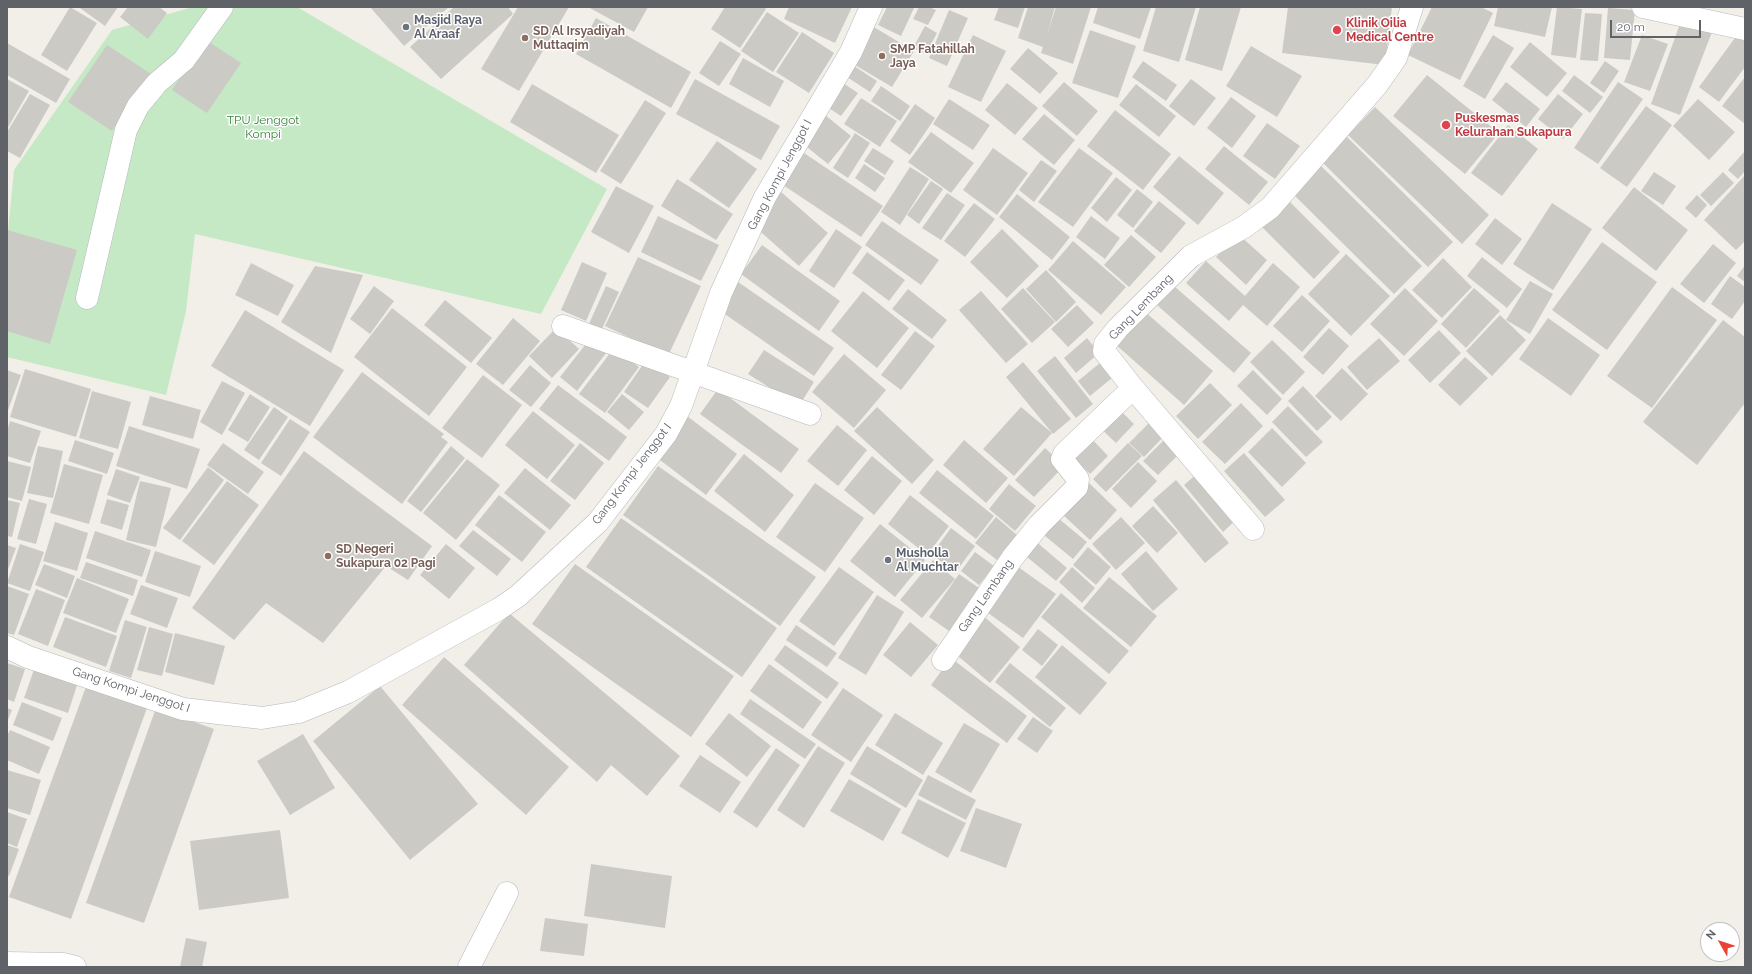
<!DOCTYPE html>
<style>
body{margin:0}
#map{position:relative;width:1752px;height:974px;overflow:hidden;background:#f1efe8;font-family:Raleway,sans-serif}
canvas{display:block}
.frame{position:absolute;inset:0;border:8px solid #5f6368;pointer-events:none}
.north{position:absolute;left:1700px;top:922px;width:40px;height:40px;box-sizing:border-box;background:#fff;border:1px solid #bfc1c3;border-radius:50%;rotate:309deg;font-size:11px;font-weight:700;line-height:16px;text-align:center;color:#5f6368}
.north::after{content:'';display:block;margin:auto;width:14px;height:18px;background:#ea4335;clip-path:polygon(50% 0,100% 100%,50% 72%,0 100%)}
.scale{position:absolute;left:1610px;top:20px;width:91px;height:18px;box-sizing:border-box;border:2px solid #5f6368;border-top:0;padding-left:5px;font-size:12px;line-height:14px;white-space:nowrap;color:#5f6368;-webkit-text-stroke:3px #fff;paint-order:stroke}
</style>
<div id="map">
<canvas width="1752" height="974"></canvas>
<div class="frame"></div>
<div class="north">N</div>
<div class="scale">20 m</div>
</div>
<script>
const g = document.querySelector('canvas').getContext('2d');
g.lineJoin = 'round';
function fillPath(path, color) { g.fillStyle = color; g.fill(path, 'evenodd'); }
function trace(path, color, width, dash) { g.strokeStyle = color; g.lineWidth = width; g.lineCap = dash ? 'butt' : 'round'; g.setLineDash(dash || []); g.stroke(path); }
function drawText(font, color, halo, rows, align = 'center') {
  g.font = font + ' Raleway,sans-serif'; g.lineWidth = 3; g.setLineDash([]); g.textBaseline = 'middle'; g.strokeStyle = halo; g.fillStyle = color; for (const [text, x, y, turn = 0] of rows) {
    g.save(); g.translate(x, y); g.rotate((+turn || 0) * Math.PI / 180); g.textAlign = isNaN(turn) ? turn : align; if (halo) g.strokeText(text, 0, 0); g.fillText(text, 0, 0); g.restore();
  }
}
fillPath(new Path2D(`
 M 193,7 L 297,7 L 607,189 L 541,314 L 195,234 L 186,311 L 166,395 L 7,357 L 7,242 L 14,170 L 112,30 Z`), '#c5e8c5');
fillPath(new Path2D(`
 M 70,7 L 97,23 L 67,71 L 41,55 Z
 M 81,7 L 118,7 L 105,26 L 80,8 Z
 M 128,7 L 159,7 L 167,13 L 148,39 L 120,17 Z
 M 370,7 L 449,7 L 404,46 Z
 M 454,7 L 508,7 L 513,14 L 441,79 L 410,47 Z
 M 518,7 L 569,7 L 519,91 L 481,69 Z
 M 588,7 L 648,7 L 634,32 Z
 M 725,7 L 764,7 L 766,9 L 740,48 L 711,29 Z
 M 789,7 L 852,7 L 835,43 L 784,19 Z
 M 887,7 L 914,8 L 901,36 L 878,25 Z
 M 919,7 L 929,7 L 936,10 L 928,25 L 913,19 Z
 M 999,7 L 1025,7 L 1018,28 L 994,20 Z
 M 1028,7 L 1055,7 L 1047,35 L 1056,7 L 1091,7 L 1073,64 L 1041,53 L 1043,47 L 1018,38 Z
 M 1098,7 L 1151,7 L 1140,39 L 1093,23 Z
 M 1156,7 L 1196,7 L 1179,62 L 1143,51 Z
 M 1200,7 L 1241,7 L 1222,71 L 1185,60 Z
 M 1288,7 L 1392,7 L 1385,65 L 1282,53 Z
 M 1432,7 L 1481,7 L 1493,13 L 1460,80 L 1408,55 Z
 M 1498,7 L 1552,7 L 1545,37 L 1494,26 Z
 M 1557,7 L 1582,9 L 1576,58 L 1551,55 Z
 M 1608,8 L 1635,10 L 1630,60 L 1604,58 Z
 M 949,10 L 968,18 L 947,66 L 929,58 Z
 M 767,12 L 799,33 L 773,72 L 741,51 Z
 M 1585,13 L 1602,14 L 1598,61 L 1580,60 Z
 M 596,18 L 691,72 L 671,108 L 576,54 Z
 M 1681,21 L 1712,32 L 1680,115 L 1651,104 Z
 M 872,26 L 914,51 L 892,87 L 850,62 Z
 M 925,26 L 937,33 L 926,54 L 913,48 Z
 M 1090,30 L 1136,46 L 1118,98 L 1072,83 Z
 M 1740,31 L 1745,34 L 1745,67 L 1719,102 L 1699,87 Z
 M 802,32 L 834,53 L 809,93 L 776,72 Z
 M 973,35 L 1006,51 L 981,102 L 948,87 Z
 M 1493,35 L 1514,48 L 1485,99 L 1463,86 Z
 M 1642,35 L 1668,44 L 1650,91 L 1624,82 Z
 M 206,40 L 241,63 L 207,113 L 172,90 Z
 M 720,41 L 741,54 L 719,86 L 699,73 Z
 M 1530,42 L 1567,73 L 1547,97 L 1510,67 Z
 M 7,43 L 70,79 L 56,103 L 7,75 Z
 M 107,45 L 151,74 L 112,131 L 68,102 Z
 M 1251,46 L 1302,76 L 1277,117 L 1226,86 Z
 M 1028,48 L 1058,73 L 1040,94 L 1010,69 Z
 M 743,58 L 784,81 L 770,107 L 729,84 Z
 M 1143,61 L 1177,85 L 1166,101 L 1132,77 Z
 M 1605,61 L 1619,71 L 1604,93 L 1590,83 Z
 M 854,66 L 877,81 L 870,92 L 847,77 Z
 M 1427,75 L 1499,133 L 1465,174 L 1393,116 Z
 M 1574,75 L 1603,97 L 1590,113 L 1562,91 Z
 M 1745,77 L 1745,124 L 1722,106 Z
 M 7,79 L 29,91 L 7,129 Z
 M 695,79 L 780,126 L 761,160 L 676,114 Z
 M 837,79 L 858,93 L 841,116 L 821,103 Z
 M 1191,79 L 1216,98 L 1194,126 L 1169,106 Z
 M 1064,82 L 1098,111 L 1077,136 L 1042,106 Z
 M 1506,82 L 1540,109 L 1526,127 L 1492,100 Z
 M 1618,82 L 1643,99 L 1598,164 L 1574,148 Z
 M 1007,83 L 1038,108 L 1015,135 L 985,110 Z
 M 532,84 L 619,135 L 596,173 L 510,122 Z
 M 1136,84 L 1176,116 L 1159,137 L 1119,105 Z
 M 881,86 L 910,106 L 900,121 L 871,101 Z
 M 30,94 L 50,105 L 20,158 L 7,151 L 7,132 Z
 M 1558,94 L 1583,114 L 1563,139 L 1538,119 Z
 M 1231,97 L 1256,116 L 1232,148 L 1207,128 Z
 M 861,98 L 897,121 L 880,147 L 844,124 Z
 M 949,99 L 990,125 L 973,150 L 933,124 Z
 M 1698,99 L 1735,132 L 1709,160 L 1673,126 Z
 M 645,100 L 666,113 L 621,184 L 600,171 Z
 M 915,104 L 935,118 L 910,155 L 890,141 Z
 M 1646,106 L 1672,125 L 1627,187 L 1600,168 Z
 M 1375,107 L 1489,215 L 1462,244 L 1348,135 Z
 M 1115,110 L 1171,154 L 1143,190 L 1087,146 Z
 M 1044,114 L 1075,140 L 1054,165 L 1022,139 Z
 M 825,115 L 851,136 L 828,164 L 802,143 Z
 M 1267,123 L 1300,146 L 1275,179 L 1243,156 Z
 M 1508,125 L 1538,149 L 1502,196 L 1471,173 Z
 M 931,132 L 974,163 L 951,193 L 908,162 Z
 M 855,133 L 870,143 L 848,178 L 833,168 Z
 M 1343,133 L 1453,242 L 1428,267 L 1318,158 Z
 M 717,141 L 757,169 L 729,208 L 689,180 Z
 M 1224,146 L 1268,182 L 1249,205 L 1205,169 Z
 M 873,148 L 894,161 L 885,175 L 864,161 Z
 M 993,148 L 1028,173 L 997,215 L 963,190 Z
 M 1079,148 L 1113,173 L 1073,227 L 1038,202 Z
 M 1745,151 L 1745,171 L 1738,179 L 1728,170 Z
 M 804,153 L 883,206 L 861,237 L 783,185 Z
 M 1179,156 L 1224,193 L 1198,225 L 1153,187 Z
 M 1041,160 L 1057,171 L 1034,202 L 1019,190 Z
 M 864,164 L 885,178 L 875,192 L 855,178 Z
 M 1320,165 L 1422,266 L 1394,294 L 1292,193 Z
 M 910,167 L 929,179 L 900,225 L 881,212 Z
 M 1654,172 L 1676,186 L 1663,205 L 1641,191 Z
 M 1723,172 L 1734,183 L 1711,206 L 1700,195 Z
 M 1745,175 L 1745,241 L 1736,250 L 1704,220 Z
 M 1116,177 L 1132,190 L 1107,222 L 1091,208 Z
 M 677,179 L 733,214 L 716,240 L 661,206 Z
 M 931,181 L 943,189 L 919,224 L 907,215 Z
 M 616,186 L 654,206 L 629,253 L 591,232 Z
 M 1634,187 L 1688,230 L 1656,271 L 1602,228 Z
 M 1137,189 L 1153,202 L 1133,228 L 1117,215 Z
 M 781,192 L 828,233 L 799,266 L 753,225 Z
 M 947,193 L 965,205 L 941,240 L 922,228 Z
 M 1017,194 L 1070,237 L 1052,260 L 999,217 Z
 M 1697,195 L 1707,205 L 1696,218 L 1685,208 Z
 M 1285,197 L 1340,252 L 1314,279 L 1259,224 Z
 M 1159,201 L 1186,223 L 1161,253 L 1134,231 Z
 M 974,203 L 995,219 L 965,257 L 944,241 Z
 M 1552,203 L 1592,229 L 1553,290 L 1513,264 Z
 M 658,216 L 719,245 L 701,281 L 641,252 Z
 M 1091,216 L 1120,238 L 1105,259 L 1076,237 Z
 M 1495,218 L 1522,239 L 1502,265 L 1475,244 Z
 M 882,221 L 939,260 L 921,285 L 865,245 Z
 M 836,229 L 862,247 L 834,288 L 809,271 Z
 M 1002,229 L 1039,266 L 1007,298 L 970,262 Z
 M 7,230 L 77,250 L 50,344 L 7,331 Z
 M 1238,234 L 1267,260 L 1246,285 L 1216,257 Z
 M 1131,235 L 1156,257 L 1129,287 L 1104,265 Z
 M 1073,241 L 1126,287 L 1101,315 L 1048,270 Z
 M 1602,242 L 1657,282 L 1607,350 L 1552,310 Z
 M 1713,244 L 1736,263 L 1704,303 L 1680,284 Z
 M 762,245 L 840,301 L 819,331 L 741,274 Z
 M 867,252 L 905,280 L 889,301 L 852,273 Z
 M 1346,254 L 1390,296 L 1351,336 L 1308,294 Z
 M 638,257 L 701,286 L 668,356 L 605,326 Z
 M 1482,257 L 1522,289 L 1507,308 L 1467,276 Z
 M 1443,258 L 1472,287 L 1442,318 L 1412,290 Z
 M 1206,261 L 1245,296 L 1273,263 L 1300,287 L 1267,326 L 1243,305 L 1229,321 L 1186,283 Z
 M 582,262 L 607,273 L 586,321 L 561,310 Z
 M 251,263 L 294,285 L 278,316 L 235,295 Z
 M 1745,265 L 1745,282 L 1737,276 Z
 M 315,266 L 363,275 L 331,353 L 281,322 Z
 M 1046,270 L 1076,302 L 1056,322 L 1026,289 Z
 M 1730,276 L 1745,287 L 1745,301 L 1732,319 L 1711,304 Z
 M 1530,281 L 1553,294 L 1530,334 L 1506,320 Z
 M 738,282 L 834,348 L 814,376 L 719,310 Z
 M 374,286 L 394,301 L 370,334 L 350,319 Z
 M 606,286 L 619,292 L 601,331 L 588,326 Z
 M 1174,286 L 1251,353 L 1234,373 L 1157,305 Z
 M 1672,287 L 1717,320 L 1652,408 L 1607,376 Z
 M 1023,288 L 1055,322 L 1032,343 L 1001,309 Z
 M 1405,288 L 1438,321 L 1404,356 L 1370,324 Z
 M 1474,288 L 1500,311 L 1466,348 L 1441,324 Z
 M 908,289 L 947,320 L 932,339 L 892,309 Z
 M 863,291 L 909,328 L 877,368 L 831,331 Z
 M 981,291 L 1028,344 L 1006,363 L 959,310 Z
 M 1302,295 L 1330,321 L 1302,352 L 1273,326 Z
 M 445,300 L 492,338 L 471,363 L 424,325 Z
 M 1077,305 L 1094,323 L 1068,347 L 1051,329 Z
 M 392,308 L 467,367 L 429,416 L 354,357 Z
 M 245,310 L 344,370 L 310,426 L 211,366 Z
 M 1144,311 L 1213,371 L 1184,405 L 1115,344 Z
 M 1500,315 L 1526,340 L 1492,376 L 1466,351 Z
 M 513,318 L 540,341 L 503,385 L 476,364 Z
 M 1548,318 L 1600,355 L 1571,396 L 1519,359 Z
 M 1723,320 L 1745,337 L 1745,403 L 1697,465 L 1643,422 Z
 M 556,328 L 579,349 L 552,378 L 529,356 Z
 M 1329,328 L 1349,346 L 1323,375 L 1303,357 Z
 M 1439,330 L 1461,353 L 1430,383 L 1408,360 Z
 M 915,331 L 935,346 L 901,390 L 881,375 Z
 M 1087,338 L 1099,353 L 1076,373 L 1064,358 Z
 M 1379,338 L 1400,361 L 1367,390 L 1347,367 Z
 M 589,340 L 606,353 L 577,391 L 560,377 Z
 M 1272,340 L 1305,372 L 1283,395 L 1250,362 Z
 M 614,348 L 639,367 L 605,413 L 579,394 Z
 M 764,350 L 814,382 L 799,406 L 748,374 Z
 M 844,354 L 886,390 L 854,428 L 812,392 Z
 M 1055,356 L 1093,404 L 1076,418 L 1037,371 Z
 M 1465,357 L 1488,378 L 1460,406 L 1438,385 Z
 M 1106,358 L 1118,373 L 1090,396 L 1078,381 Z
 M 646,360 L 670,377 L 648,408 L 624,392 Z
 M 1023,362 L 1071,419 L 1053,434 L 1006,377 Z
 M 530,365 L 551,383 L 531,407 L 509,390 Z
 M 1342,368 L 1368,394 L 1341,421 L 1315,396 Z
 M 25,369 L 91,389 L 76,437 L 10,417 Z
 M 7,370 L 21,375 L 7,413 Z
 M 1253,370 L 1282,399 L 1267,415 L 1237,386 Z
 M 362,372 L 444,434 L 441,437 L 448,442 L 402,504 L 313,437 Z
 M 483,375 L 522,405 L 482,458 L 442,428 Z
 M 222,381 L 245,393 L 222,435 L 200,422 Z
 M 1210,383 L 1232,405 L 1198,439 L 1176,416 Z
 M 558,385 L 627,437 L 609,461 L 539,409 Z
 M 1303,386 L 1332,417 L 1317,431 L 1288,401 Z
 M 718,389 L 799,449 L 781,473 L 700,414 Z
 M 92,391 L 131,402 L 118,449 L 79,438 Z
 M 250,394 L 270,407 L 248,442 L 228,430 Z
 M 622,394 L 644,412 L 629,430 L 607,412 Z
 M 150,396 L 201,410 L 193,439 L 142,425 Z
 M 1241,403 L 1263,426 L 1225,464 L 1202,442 Z
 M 1288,406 L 1323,442 L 1306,457 L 1272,422 Z
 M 274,407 L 288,417 L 259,460 L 244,450 Z
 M 877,407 L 934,460 L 912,484 L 854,431 Z
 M 1021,407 L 1052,433 L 1014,476 L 983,449 Z
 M 1117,407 L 1134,424 L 1116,443 L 1098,426 Z
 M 533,411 L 575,445 L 547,479 L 505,445 Z
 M 687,416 L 737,454 L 706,495 L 656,457 Z
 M 290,419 L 310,432 L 281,476 L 261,463 Z
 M 10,421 L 41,431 L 30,463 L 7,456 L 7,431 Z
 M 1151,421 L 1165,435 L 1144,457 L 1129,443 Z
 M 837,425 L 867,450 L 838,486 L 807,461 Z
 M 129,426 L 200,449 L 187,489 L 116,466 Z
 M 1272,428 L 1306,463 L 1282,487 L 1248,452 Z
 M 1089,436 L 1108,456 L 1090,474 L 1070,454 Z
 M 1168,436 L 1182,451 L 1158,475 L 1143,461 Z
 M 75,440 L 114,453 L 107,474 L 68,461 Z
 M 964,440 L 1008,478 L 986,503 L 943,465 Z
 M 223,443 L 264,472 L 248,494 L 207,465 Z
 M 580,443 L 604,463 L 575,500 L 550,481 Z
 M 1128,443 L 1142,456 L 1106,492 L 1093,479 Z
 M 38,446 L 63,451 L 53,498 L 27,493 Z
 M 451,446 L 465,458 L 421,512 L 407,501 Z
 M 1045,448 L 1064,466 L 1034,497 L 1015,480 Z
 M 304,451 L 432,546 L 408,580 L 386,566 L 323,643 L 266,603 L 234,640 L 192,608 Z
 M 1244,453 L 1285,500 L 1265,517 L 1224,471 Z
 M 744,454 L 794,495 L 765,532 L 714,491 Z
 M 872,456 L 902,481 L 874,515 L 844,490 Z
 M 467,459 L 500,485 L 456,540 L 423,513 Z
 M 7,461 L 31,467 L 22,501 L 7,497 Z
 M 1138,462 L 1157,481 L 1131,508 L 1112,489 Z
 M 64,464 L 103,475 L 89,524 L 50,513 Z
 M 658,466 L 816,577 L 780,626 L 623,515 Z
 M 208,467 L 224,480 L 180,540 L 163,528 Z
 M 525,468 L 571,505 L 550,530 L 504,493 Z
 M 116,469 L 140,477 L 130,503 L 107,495 Z
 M 937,470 L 994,516 L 976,539 L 919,493 Z
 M 1200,471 L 1239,517 L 1223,532 L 1184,485 Z
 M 1176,480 L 1229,543 L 1205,563 L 1153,500 Z
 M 140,481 L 171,488 L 156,547 L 126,540 Z
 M 227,481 L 259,505 L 214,565 L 182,541 Z
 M 815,483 L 864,518 L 825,572 L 776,537 Z
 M 1089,483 L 1117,510 L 1090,540 L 1061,513 Z
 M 1009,484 L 1036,506 L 1015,531 L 989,509 Z
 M 499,495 L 546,532 L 522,562 L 475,525 Z
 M 910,495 L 949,526 L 927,555 L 888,524 Z
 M 29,499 L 47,504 L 36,544 L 17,539 Z
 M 107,499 L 129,505 L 122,530 L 100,523 Z
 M 7,500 L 20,503 L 12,537 L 7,536 Z
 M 1153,506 L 1178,533 L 1157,553 L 1132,526 Z
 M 1053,514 L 1087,542 L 1073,559 L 1039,531 Z
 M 996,517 L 1017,535 L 997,560 L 975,543 Z
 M 1121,517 L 1145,543 L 1116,570 L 1092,544 Z
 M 621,518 L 777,628 L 742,677 L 586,567 Z
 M 55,522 L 88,533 L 77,571 L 43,561 Z
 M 880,524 L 925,560 L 895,597 L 850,561 Z
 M 951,528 L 975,546 L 955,573 L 932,554 Z
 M 473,530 L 511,559 L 497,576 L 459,546 Z
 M 95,531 L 151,550 L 142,577 L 86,558 Z
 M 1033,539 L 1067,568 L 1056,581 L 1021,552 Z
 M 20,544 L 44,552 L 30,591 L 7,583 Z
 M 446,544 L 475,568 L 449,599 L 420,575 Z
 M 7,545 L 16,548 L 7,572 Z
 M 1088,547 L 1111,567 L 1096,585 L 1073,565 Z
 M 155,551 L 201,566 L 190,597 L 145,582 Z
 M 1146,551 L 1178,589 L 1153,611 L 1121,574 Z
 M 975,552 L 994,566 L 979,585 L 961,571 Z
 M 933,560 L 955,579 L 922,618 L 900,600 Z
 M 86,562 L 138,580 L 133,596 L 80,578 Z
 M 44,564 L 75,576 L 67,598 L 35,585 Z
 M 575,564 L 734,676 L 691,737 L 532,624 Z
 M 1014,564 L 1056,594 L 1023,638 L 981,608 Z
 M 839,567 L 874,592 L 834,646 L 799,621 Z
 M 1072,567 L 1095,588 L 1082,603 L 1059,582 Z
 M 959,574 L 979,588 L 949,631 L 929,617 Z
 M 1109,577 L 1157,616 L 1131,647 L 1083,608 Z
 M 77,578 L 129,599 L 116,633 L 63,613 Z
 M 141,585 L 178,598 L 167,628 L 130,614 Z
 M 7,586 L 29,594 L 14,635 L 7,633 Z
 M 36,589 L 65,600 L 48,646 L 18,634 Z
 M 1061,593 L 1129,651 L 1109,674 L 1041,617 Z
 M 877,595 L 904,612 L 866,675 L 838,658 Z
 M 509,613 L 680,756 L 647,796 L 611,765 L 597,782 L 464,665 Z
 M 982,615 L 1020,647 L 990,683 L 952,651 Z
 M 65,617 L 117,636 L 106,667 L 53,647 Z
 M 125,620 L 147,627 L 131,678 L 109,671 Z
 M 910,622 L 938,645 L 911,677 L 883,655 Z
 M 796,625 L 837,653 L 827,667 L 786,640 Z
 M 149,627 L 173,634 L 162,676 L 137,670 Z
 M 1038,629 L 1058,645 L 1042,666 L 1022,650 Z
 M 175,633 L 225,646 L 214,685 L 165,672 Z
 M 785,645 L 839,683 L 827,699 L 774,660 Z
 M 1062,645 L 1107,683 L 1080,715 L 1035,677 Z
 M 444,657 L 569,767 L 526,815 L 402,705 Z
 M 951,658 L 1027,716 L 1007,743 L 931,685 Z
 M 7,663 L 25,669 L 14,702 L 7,699 Z
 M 1010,663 L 1066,708 L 1050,727 L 995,682 Z
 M 36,664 L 79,679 L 68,713 L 24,698 Z
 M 769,664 L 822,702 L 803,729 L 750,691 Z
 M 87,684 L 148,705 L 71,919 L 9,897 Z
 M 380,686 L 478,804 L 410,860 L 313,741 Z
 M 843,688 L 883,715 L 851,762 L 811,735 Z
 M 750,699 L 816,744 L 805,759 L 740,714 Z
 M 22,702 L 62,718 L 53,741 L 13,725 Z
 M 7,708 L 12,710 L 7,722 Z
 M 156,708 L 214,729 L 144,923 L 86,903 Z
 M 729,713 L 771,746 L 747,777 L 705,744 Z
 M 895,713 L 943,743 L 923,775 L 875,745 Z
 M 1033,717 L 1053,731 L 1037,753 L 1017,739 Z
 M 964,723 L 1000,744 L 971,793 L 935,772 Z
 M 10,730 L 50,747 L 39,774 L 7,760 L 7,736 Z
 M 303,734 L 335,788 L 290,815 L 257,761 Z
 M 818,746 L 845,763 L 804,828 L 777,810 Z
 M 867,746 L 923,780 L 906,808 L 850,774 Z
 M 776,748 L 800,765 L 757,828 L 733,812 Z
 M 700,755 L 741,782 L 720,813 L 679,786 Z
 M 7,770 L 41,780 L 30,815 L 7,808 Z
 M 928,775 L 976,800 L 966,820 L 918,795 Z
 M 849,779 L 901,809 L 883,841 L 830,811 Z
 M 918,799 L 966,823 L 948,858 L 901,833 Z
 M 976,808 L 1022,824 L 1006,868 L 960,851 Z
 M 7,812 L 27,819 L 17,847 L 7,843 Z
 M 280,830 L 289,898 L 199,910 L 190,841 Z
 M 7,845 L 19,849 L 9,876 L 7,875 Z
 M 591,864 L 672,876 L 665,928 L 584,916 Z
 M 545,918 L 588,924 L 584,956 L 540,951 Z
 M 186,938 L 207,942 L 202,967 L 180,967 Z`), '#cccac5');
const street = new Path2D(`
 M 87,298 L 126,130 L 138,106 L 157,83 L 184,60 L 222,7
 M 563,326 L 810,414
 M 1133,388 L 1253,529
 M 7,647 L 28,657 L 183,709 L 262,718 L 299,712 L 348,692 L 499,609 L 518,596 L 598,522 L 666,434 L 681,406 L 721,293 L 765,197 L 851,52 L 871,7
 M 943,660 L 1013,557 L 1039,525 L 1077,487 L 1078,479 L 1062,459 L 1064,454 L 1133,388 L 1104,351 L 1105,344 L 1118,328 L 1191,256 L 1244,227 L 1270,208 L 1377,85 L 1396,58 L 1412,7
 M 7,963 L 63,964 L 75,967
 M 469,967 L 507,893`);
const secondary = new Path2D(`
 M 1643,7 L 1745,29`);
trace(street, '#b5b8bc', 23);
trace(secondary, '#b6babf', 23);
trace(street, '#fff', 22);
trace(secondary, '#fff', 22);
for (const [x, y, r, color] of [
 [406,27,4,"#6b7280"],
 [1337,30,5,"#e0444e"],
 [525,38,4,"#8d6e63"],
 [882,56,4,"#8d6e63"],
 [1446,125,5,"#e0444e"],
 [328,556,4,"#8d6e63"],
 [888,560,4,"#6b7280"]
]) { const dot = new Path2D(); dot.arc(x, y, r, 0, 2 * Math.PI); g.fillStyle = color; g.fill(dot); trace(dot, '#fff', 1.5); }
drawText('bold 12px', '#5b616d', '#fff', [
 ["Masjid Raya",414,20],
 ["Al Araaf",414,34],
 ["Musholla",896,553],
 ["Al Muchtar",896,567]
], 'left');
drawText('bold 12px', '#be3a42', '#fff', [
 ["Klinik Oilia",1346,23],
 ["Medical Centre",1346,37],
 ["Puskesmas",1455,118],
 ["Kelurahan Sukapura",1455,132]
], 'left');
drawText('bold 12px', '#785e54', '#fff', [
 ["SD Al Irsyadiyah",533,31],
 ["Muttaqim",533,45],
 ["SMP Fatahillah",890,49],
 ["Jaya",890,63],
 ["SD Negeri",336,549],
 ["Sukapura 02 Pagi",336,563]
], 'left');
drawText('12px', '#348238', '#fff', [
 ["TPU Jenggot",263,120],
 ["Kompi",263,134]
]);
drawText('12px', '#5f6368', '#fff', [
 ["Gang Kompi Jenggot I",780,175,-62],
 ["Gang Lembang",1141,307,-46],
 ["Gang Kompi Jenggot I",632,474,-53],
 ["Gang Lembang",986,596,-55],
 ["Gang Kompi Jenggot I",131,690,18]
]);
</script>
